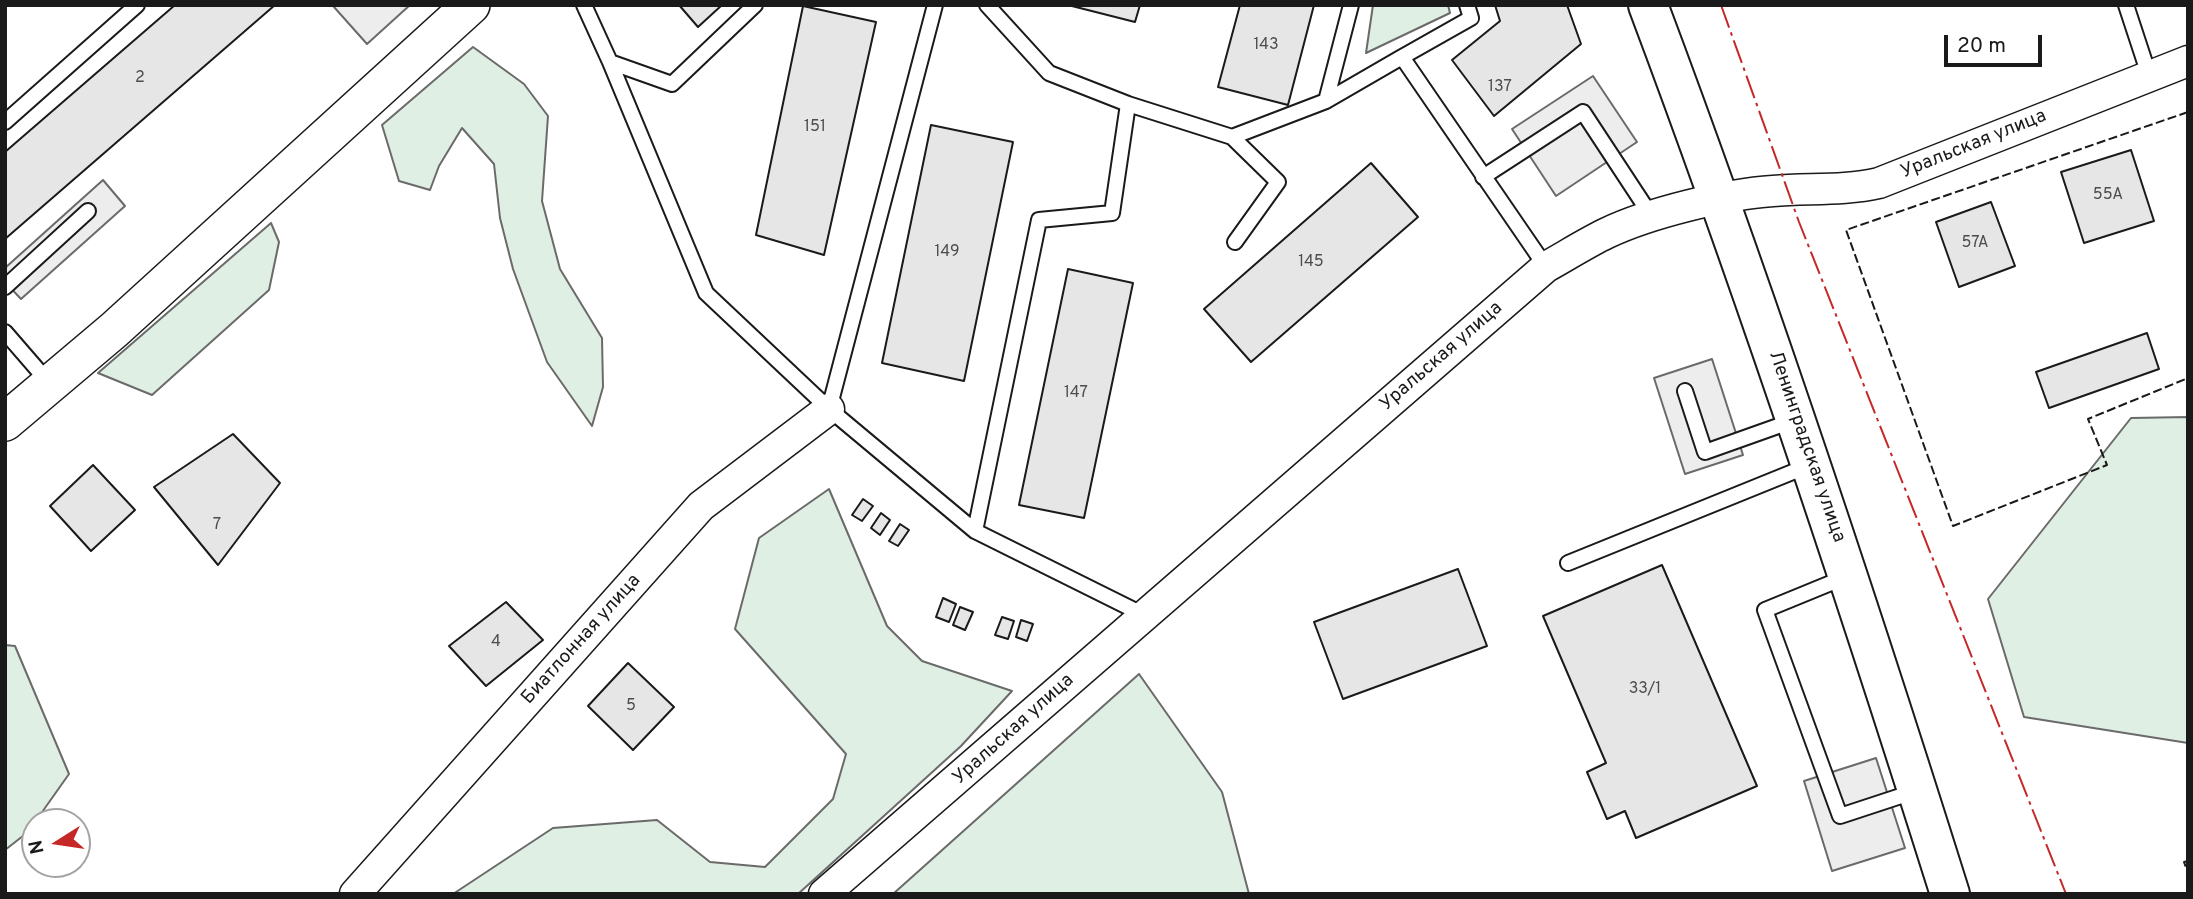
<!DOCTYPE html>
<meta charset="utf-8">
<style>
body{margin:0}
#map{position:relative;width:2193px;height:899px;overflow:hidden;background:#fff;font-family:Overpass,sans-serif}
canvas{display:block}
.frame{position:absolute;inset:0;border:7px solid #1a1a1a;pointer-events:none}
.north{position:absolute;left:21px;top:808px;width:70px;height:70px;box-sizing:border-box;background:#fff;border:2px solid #a3a3a3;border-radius:50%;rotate:258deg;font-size:19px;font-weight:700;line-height:28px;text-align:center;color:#1a1a1a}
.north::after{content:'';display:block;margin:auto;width:24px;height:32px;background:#c62828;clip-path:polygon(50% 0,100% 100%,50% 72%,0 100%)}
.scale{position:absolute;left:1944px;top:35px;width:98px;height:32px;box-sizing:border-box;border:4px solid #1a1a1a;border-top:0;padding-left:9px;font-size:21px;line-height:24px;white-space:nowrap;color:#1a1a1a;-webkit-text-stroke:5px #fff;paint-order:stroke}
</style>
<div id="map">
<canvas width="2193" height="899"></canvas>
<div class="frame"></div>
<div class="north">N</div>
<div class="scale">20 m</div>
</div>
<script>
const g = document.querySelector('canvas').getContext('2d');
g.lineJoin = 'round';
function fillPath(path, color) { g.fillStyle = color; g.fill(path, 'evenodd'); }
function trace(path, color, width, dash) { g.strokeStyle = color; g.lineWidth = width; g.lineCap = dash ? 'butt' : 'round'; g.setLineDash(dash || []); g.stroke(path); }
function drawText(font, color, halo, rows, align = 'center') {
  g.font = font + ' Overpass,sans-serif'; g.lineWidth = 5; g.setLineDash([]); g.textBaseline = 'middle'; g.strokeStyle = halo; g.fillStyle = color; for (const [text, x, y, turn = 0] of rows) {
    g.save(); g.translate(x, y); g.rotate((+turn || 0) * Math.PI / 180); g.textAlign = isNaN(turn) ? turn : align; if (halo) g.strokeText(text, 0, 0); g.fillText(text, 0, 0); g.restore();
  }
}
const green = new Path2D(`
 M 1373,5 L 1448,5 L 1450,13 L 1366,53 Z
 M 473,47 L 524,84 L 548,116 L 542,201 L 560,269 L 602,338 L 603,387 L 592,426 L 547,362 L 513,269 L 500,218 L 494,164 L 462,128 L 439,166 L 430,190 L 399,181 L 382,125 Z
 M 271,223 L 279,242 L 269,290 L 152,395 L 98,373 Z
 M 2188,417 L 2188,743 L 2024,717 L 1988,599 L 2131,418 Z
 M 829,489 L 887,626 L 922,661 L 1012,691 L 961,746 L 798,894 L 453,894 L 553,828 L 657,820 L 710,862 L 765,867 L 833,799 L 846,754 L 735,629 L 759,538 Z
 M 5,645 L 15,646 L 69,774 L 28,832 L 5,850 Z
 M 1139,674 L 1222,792 L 1249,894 L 893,894 Z`);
fillPath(green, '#e0efe3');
trace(green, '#6a6a6a', 2);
const parking = new Path2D(`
 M 337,5 L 410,5 L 367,44 L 334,7 Z
 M 1593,76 L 1637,142 L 1556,196 L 1512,129 Z
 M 103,180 L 125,206 L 21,299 L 5,282 L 5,268 Z
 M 1712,359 L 1743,455 L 1685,474 L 1654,378 Z
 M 1876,758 L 1905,848 L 1832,871 L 1804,781 Z`);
fillPath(parking, '#ededed');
trace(parking, '#6a6a6a', 2);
const building = new Path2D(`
 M 175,5 L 275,5 L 5,239 L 5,152 Z
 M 679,5 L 722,5 L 698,27 Z
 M 1068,5 L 1140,5 L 1135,22 Z
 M 1240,5 L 1314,5 L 1288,105 L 1218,87 Z
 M 1495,5 L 1567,5 L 1581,44 L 1494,116 L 1452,60 L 1500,21 Z
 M 803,6 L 876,22 L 824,255 L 756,235 Z
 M 931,125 L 1013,142 L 964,381 L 882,363 Z
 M 2131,150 L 2154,221 L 2084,243 L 2061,172 Z
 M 1371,163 L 1418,217 L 1251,362 L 1204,309 Z
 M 1991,202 L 2015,266 L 1959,287 L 1936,222 Z
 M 1068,269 L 1133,283 L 1084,518 L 1019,505 Z
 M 2147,333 L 2159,369 L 2049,408 L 2036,372 Z
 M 233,434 L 280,483 L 218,565 L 154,487 Z
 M 93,465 L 135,510 L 91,551 L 50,506 Z
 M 863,499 L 873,506 L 862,521 L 852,515 Z
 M 881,513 L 890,520 L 880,535 L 871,528 Z
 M 900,524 L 909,530 L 898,546 L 889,541 Z
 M 1662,565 L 1757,786 L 1636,838 L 1625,811 L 1607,819 L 1587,772 L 1606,763 L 1543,616 Z
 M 1458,569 L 1487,646 L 1343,699 L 1314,622 Z
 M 943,598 L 956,604 L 949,622 L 936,617 Z
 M 506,602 L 543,640 L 486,686 L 449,646 Z
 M 960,607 L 973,612 L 965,630 L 953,625 Z
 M 1002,617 L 1014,621 L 1008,639 L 995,635 Z
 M 1021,620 L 1033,624 L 1027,641 L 1016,637 Z
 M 628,663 L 674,707 L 633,750 L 588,706 Z`);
fillPath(building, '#e6e6e6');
trace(building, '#1a1a1a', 2);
const service = new Path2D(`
 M 584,5 L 610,62 L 672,84 L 755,5
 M 987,5 L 1049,73 L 1128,104 L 1232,137 L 1326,101 L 1402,57 L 1546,267
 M 2126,5 L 2149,75
 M 1402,57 L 1471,18 L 1467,5
 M 610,62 L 706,293 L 829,409 L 975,531 L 1144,615
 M 1326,101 L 1351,5
 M 5,122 L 137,5
 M 1232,137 L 1278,182 L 1235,242
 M 1483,177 L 1583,112 L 1652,217
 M 5,287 L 88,211
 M 5,332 L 50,384
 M 1685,391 L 1705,452 L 1795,420
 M 829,409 L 935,5
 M 975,531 L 1039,220 L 1112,213 L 1128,104
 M 1568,563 L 1810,465
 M 1848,576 L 1765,610 L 1840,816 L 1916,791`);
const minor = new Path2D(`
 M 355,894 L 701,506 L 829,409
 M 824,894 L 1546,267 C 1566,256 1586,243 1607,233 C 1649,213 1726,194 1773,191 C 1809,188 1844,191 1879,183 L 2188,61`);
const tertiary = new Path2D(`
 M 5,422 L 114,330 L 471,5`);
const secondary = new Path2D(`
 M 1648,5 C 1758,298 1856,595 1950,894`);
trace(service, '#1a1a1a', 18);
trace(minor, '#1a1a1a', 33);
trace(tertiary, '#1a1a1a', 40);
trace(secondary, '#1a1a1a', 42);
trace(service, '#fff', 14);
trace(minor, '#fff', 30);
trace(tertiary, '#fff', 37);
trace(secondary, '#fff', 38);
trace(new Path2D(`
 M 2188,112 L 1846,230 L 1953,526 L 2107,465 L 2088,419 L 2188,378
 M 2188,861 L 2184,862 L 2188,873`), '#1a1a1a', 2, [9, 3.5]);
trace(new Path2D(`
 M 1721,5 L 1799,222 L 2066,894`), '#c62828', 2, [24, 5, 3.5, 5]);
drawText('16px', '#4d4d4d', null, [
 ["143",1266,46],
 ["2",140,79],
 ["137",1500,88],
 ["151",815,128],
 ["55А",2108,196],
 ["57А",1975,244],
 ["149",947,253],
 ["145",1311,263],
 ["147",1076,394],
 ["7",217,526],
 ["4",496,643],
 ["33/1",1645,690],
 ["5",631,707]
]);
drawText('19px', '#1a1a1a', '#fff', [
 ["Уральская улица",1974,145,-22],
 ["Уральская улица",1442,357,-41],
 ["Ленинградская улица",1806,447,71],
 ["Биатлонная улица",582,640,-48],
 ["Уральская улица",1014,730,-42]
]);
</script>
